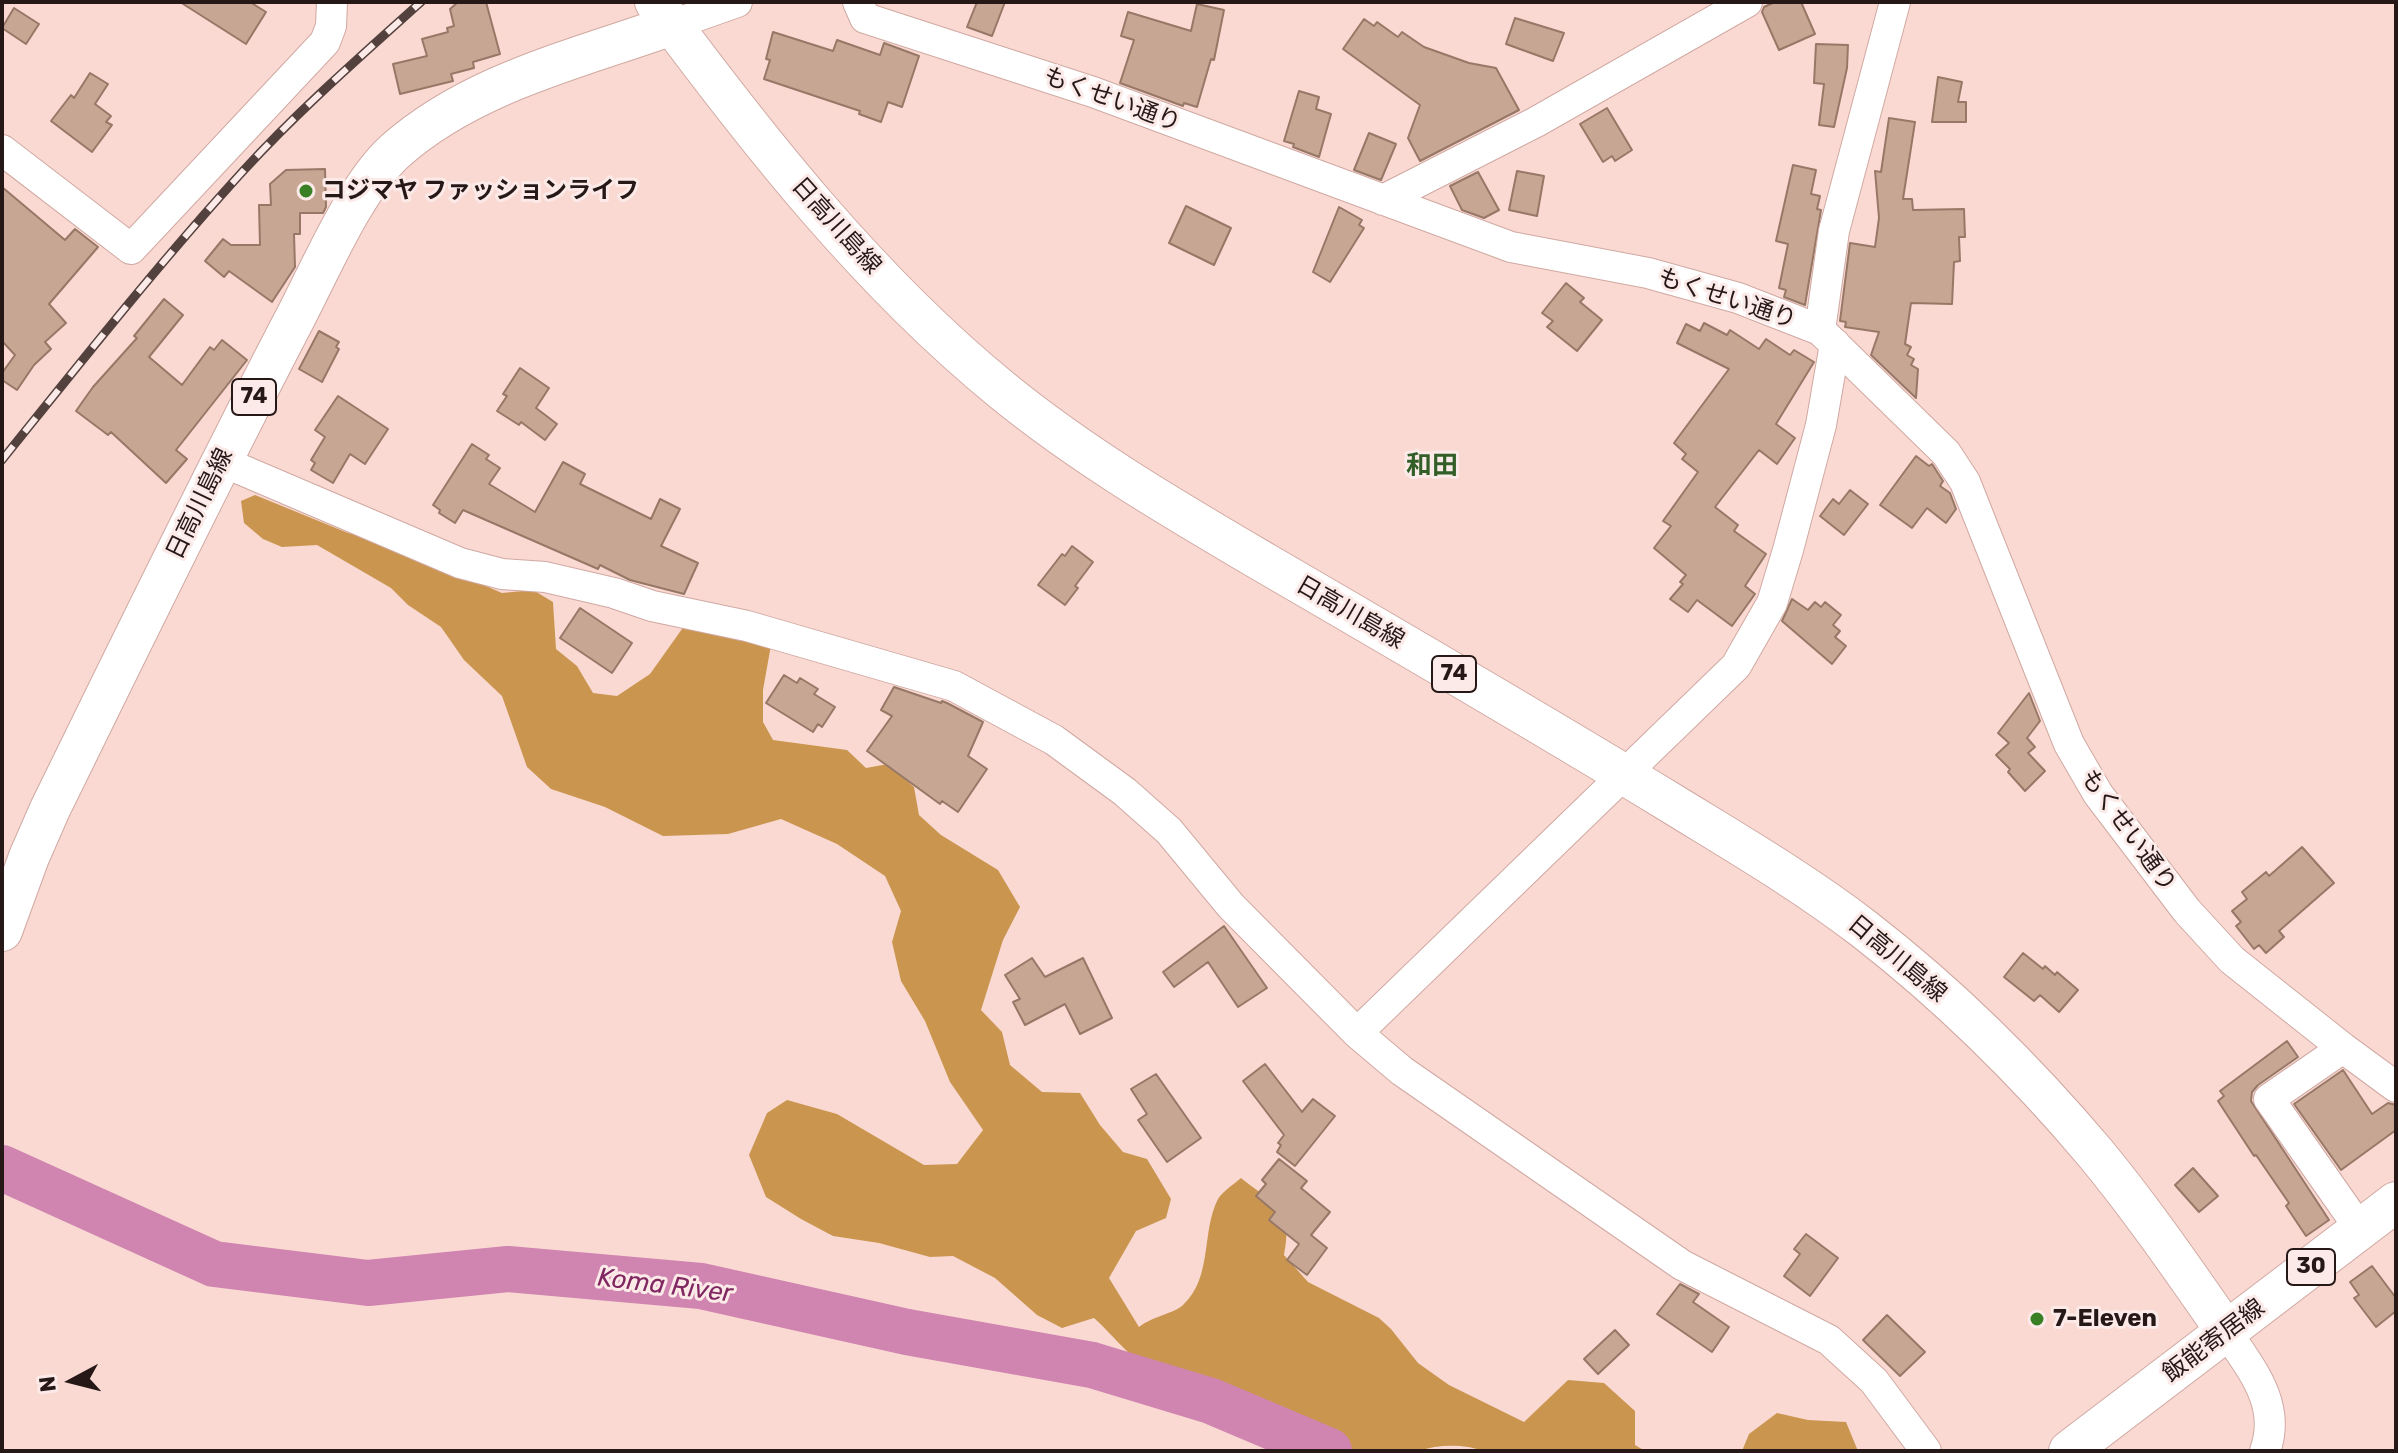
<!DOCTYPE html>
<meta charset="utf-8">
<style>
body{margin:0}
#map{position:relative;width:2398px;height:1453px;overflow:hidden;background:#fad9d3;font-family:Rubik,sans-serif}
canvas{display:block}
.frame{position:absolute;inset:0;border:4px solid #261816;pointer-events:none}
.north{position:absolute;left:32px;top:1341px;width:80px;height:80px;-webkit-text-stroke:6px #fbeae8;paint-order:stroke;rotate:263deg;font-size:22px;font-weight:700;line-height:32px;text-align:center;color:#261816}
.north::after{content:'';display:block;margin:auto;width:28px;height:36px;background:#261816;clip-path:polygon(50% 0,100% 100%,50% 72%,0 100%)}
</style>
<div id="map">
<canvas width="2398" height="1453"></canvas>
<div class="frame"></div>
<div class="north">N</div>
</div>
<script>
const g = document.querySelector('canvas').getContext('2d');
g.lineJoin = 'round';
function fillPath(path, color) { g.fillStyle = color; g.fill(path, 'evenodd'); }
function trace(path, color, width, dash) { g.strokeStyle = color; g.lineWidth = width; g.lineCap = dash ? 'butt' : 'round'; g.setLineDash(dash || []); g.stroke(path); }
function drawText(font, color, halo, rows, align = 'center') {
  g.font = font + ' Rubik,"Noto Sans JP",sans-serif'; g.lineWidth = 6; g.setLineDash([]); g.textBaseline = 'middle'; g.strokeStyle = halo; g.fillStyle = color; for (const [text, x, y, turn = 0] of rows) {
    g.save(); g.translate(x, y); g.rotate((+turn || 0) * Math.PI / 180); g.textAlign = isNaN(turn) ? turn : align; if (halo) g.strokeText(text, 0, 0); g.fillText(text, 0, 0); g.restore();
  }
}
fillPath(new Path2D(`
 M 255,495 L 348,533 L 375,538 L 502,593 L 533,590 L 553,602 L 556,649 L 577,666 L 593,693 L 617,696 L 650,674 L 682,629 L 702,623 L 771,645 L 763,690 L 763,722 L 773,740 L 847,750 L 866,768 L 888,764 L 914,787 L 919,815 L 941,835 L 998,870 L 1020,907 L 1003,940 L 981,1010 L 1002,1032 L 1010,1065 L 1042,1092 L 1080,1093 L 1100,1125 L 1123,1152 L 1147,1159 L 1171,1199 L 1166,1218 L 1136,1231 L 1109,1278 L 1139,1327 C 1151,1317 1175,1313 1183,1305 C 1213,1277 1201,1232 1218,1199 C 1223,1191 1234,1184 1241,1178 C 1274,1205 1294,1207 1284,1255 L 1308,1282 L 1379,1318 L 1391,1329 L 1418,1363 L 1449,1385 L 1524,1422 L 1568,1380 L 1604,1383 L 1635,1411 L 1635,1445 L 1645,1451 L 1483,1451 C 1465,1444 1438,1444 1419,1451 L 1286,1451 C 1271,1440 1266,1416 1253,1407 C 1225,1389 1187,1389 1159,1375 C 1132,1361 1116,1338 1094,1318 L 1062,1328 L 1037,1315 L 995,1278 L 953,1256 L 930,1257 L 879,1243 L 833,1236 L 801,1219 L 766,1197 L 749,1155 L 767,1113 L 787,1100 L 837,1114 L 924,1165 L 957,1164 L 983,1130 L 950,1082 L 925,1021 L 901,981 L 892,942 L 901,911 L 885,876 L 837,844 L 781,819 L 728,834 L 663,836 L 605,807 L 551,789 L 527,767 L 502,696 L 464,660 L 441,627 L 408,605 L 391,588 L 317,545 L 282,547 L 263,539 L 244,523 L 241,501 Z
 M 1777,1413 L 1808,1420 L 1846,1422 L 1858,1451 L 1742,1451 L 1749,1434 Z`), '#ca964f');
trace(new Path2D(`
 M 2,1168 L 214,1264 L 368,1283 L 508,1269 L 701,1286 L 907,1332 L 1092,1365 L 1211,1401 L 1329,1451`), '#d084b0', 46);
const building = new Path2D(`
 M 180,2 L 250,2 L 266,12 L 246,44 Z
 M 458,2 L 486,2 L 500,54 L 473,62 L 474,68 L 451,74 L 453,81 L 400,94 L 393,64 L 427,56 L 422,39 L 448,32 L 447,28 L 454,26 L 450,9 Z
 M 977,2 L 1005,2 L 992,36 L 967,27 Z
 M 1775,2 L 1801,2 L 1815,34 L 1779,50 L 1762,12 L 1764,7 Z
 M 1197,4 L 1224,10 L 1214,60 L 1211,59 L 1197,107 L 1184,103 L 1183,106 L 1120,83 L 1134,40 L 1121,36 L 1128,12 L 1191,31 Z
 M 14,8 L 39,24 L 26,44 L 2,28 Z
 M 1515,18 L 1564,33 L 1553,61 L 1506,44 Z
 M 1364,19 L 1374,26 L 1377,22 L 1398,37 L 1402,32 L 1424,47 L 1469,63 L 1496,68 L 1519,110 L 1420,161 L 1408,138 L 1420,105 L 1343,49 Z
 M 773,32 L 833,51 L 837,40 L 880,55 L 884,43 L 919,56 L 902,107 L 888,102 L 881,122 L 859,114 L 860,111 L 764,79 L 770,60 L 766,59 Z
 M 1816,44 L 1848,45 L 1847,68 L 1834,127 L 1819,125 L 1824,84 L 1814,83 Z
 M 90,73 L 108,84 L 95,104 L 111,116 L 106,122 L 112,125 L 92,152 L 51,121 L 71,95 L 74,98 Z
 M 1938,77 L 1962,82 L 1958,102 L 1966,102 L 1966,122 L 1932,122 Z
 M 1299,91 L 1319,97 L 1316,109 L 1331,114 L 1319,157 L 1293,147 L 1294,144 L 1284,141 Z
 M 1607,108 L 1632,150 L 1615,161 L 1612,156 L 1603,162 L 1580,124 Z
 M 1889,118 L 1915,122 L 1903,199 L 1912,199 L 1913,210 L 1964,209 L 1965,237 L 1959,237 L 1960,261 L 1954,262 L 1952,304 L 1911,303 L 1905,344 L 1911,347 L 1907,355 L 1914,359 L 1911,365 L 1918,369 L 1916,398 L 1871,355 L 1879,332 L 1845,327 L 1846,322 L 1840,321 L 1850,243 L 1875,247 L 1879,218 L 1875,171 L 1881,172 Z
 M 1369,133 L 1396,144 L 1381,180 L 1354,170 Z
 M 1793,165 L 1816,170 L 1811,194 L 1820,196 L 1817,209 L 1821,210 L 1805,305 L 1784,297 L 1786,290 L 1779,288 L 1788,244 L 1776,241 Z
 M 325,169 L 326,207 L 323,213 L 300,213 L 300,234 L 294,234 L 295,267 L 272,302 L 229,271 L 224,277 L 205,261 L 223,239 L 231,245 L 260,245 L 259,205 L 271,205 L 270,184 L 286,170 Z
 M 1517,171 L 1544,176 L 1537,216 L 1509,210 Z
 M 1478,172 L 1499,210 L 1484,218 L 1462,210 L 1450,186 Z
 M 2,187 L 65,240 L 75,229 L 98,247 L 49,304 L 66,323 L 45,342 L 51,349 L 34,365 L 17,390 L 2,380 L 2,373 L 15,355 L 2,341 Z
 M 1186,206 L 1231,228 L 1214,265 L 1169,243 Z
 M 1339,207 L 1362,220 L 1359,225 L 1364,228 L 1330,282 L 1313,272 Z
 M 1566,283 L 1584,298 L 1580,302 L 1602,320 L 1577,351 L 1547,327 L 1553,321 L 1542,313 Z
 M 164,299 L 183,315 L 149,357 L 182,385 L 210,347 L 214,350 L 222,340 L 247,360 L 176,450 L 187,459 L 166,483 L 111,432 L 108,435 L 76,411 L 93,387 L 137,338 L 134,336 Z
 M 1704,323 L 1727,335 L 1730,330 L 1759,349 L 1766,339 L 1790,355 L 1794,350 L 1814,362 L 1776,424 L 1795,438 L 1777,464 L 1759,450 L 1715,507 L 1738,525 L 1734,531 L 1766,554 L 1745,586 L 1755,594 L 1732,626 L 1697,600 L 1688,612 L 1670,599 L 1683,584 L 1680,582 L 1686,575 L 1654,548 L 1671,526 L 1663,521 L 1698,472 L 1682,459 L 1686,454 L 1674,443 L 1729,369 L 1677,343 L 1686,324 L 1700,331 Z
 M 319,331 L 339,342 L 336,347 L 339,349 L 322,382 L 299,369 Z
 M 520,368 L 549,388 L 536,408 L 557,424 L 545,440 L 521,422 L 519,425 L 497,411 L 507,396 L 503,394 Z
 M 338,396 L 388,429 L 365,464 L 350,454 L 333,483 L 311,470 L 315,463 L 311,460 L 325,437 L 315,430 Z
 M 472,444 L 489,455 L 486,459 L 500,468 L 489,484 L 535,512 L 563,462 L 585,474 L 580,484 L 651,519 L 660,499 L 680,509 L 661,546 L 698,563 L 684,594 L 630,580 L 600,565 L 598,569 L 463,510 L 455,523 L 439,513 L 440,510 L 433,505 Z
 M 1916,456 L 1929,466 L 1932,464 L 1943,481 L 1940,486 L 1950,493 L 1956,509 L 1946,523 L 1927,508 L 1912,528 L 1880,505 Z
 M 1850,490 L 1868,504 L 1844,535 L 1820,516 L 1833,499 L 1839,504 Z
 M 1072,546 L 1093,562 L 1075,586 L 1078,588 L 1065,605 L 1038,585 L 1062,554 L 1065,556 Z
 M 1792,599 L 1808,610 L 1815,602 L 1821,607 L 1825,602 L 1841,615 L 1833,625 L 1840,631 L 1835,637 L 1846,646 L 1832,664 L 1782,621 Z
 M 580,608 L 632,643 L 612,673 L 560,638 Z
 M 784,675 L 797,683 L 800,678 L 818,689 L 814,694 L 835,707 L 822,727 L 818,724 L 813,732 L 766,703 Z
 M 894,687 L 941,703 L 942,701 L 947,703 L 983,722 L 968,756 L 987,769 L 958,812 L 942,801 L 940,804 L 867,751 L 892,716 L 881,710 Z
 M 2029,693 L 2040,721 L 2027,738 L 2035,747 L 2028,753 L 2045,771 L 2025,791 L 2008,772 L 2010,769 L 1996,755 L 2009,743 L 1998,733 Z
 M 2302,847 L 2334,883 L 2279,931 L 2284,937 L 2266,953 L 2259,945 L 2254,949 L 2236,926 L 2241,922 L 2232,911 L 2247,899 L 2242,892 L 2266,872 L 2269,876 Z
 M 1224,926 L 1267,988 L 1238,1007 L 1208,962 L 1174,987 L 1163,972 Z
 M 2023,953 L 2043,969 L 2045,966 L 2055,975 L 2057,972 L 2078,990 L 2059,1012 L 2040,995 L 2034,1001 L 2004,977 Z
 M 1032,958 L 1045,977 L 1083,958 L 1112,1018 L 1080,1034 L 1065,1004 L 1025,1025 L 1013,1002 L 1020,999 L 1005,975 Z
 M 2287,1041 L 2298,1057 L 2258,1085 L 2252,1092 L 2251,1101 L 2329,1220 L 2306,1236 L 2286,1206 L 2289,1203 L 2256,1155 L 2254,1156 L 2218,1101 L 2224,1096 L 2220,1091 Z
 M 1265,1064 L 1302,1112 L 1313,1099 L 1335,1116 L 1295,1166 L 1277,1152 L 1281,1145 L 1278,1143 L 1284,1135 L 1243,1081 Z
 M 2343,1070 L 2372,1114 L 2388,1103 L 2396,1105 L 2396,1130 L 2341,1170 L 2294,1104 Z
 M 1156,1074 L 1201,1138 L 1167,1162 L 1138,1120 L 1147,1114 L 1131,1089 Z
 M 1279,1159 L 1307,1181 L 1301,1188 L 1330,1212 L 1311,1235 L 1327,1248 L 1307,1275 L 1287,1260 L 1299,1244 L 1269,1220 L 1275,1212 L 1256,1196 L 1266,1184 L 1262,1180 Z
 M 2193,1168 L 2218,1196 L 2199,1212 L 2175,1185 Z
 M 1806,1234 L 1838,1258 L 1810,1296 L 1784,1276 L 1800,1254 L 1794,1249 Z
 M 2372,1266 L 2396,1298 L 2396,1311 L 2376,1327 L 2354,1298 L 2359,1295 L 2350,1282 Z
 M 1680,1284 L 1699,1294 L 1693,1302 L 1729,1327 L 1712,1352 L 1657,1314 Z
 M 1887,1315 L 1925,1352 L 1900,1376 L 1863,1340 Z
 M 1615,1330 L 1629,1345 L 1598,1374 L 1584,1359 Z`);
fillPath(building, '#c8a694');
trace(building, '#977866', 2);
const minor = new Path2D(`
 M 858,2 L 865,18 L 1093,92 L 1511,247 L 1648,273 L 1738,298 L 1820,330 L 1946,453 L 1965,482 L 2069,744 L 2098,794 L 2187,911 L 2232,960 L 2343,1048 L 2396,1087
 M 672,25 L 737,2
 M 2,150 L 131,249 L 325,42 L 331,26 L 332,2
 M 1383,200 L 1536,122 L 1747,2
 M 1820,330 L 1834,231 L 1895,2
 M 221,461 L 460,563 L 502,574 L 545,577 L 614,593 L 652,606 L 747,626 L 954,686 L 1054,740 L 1125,792 L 1169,831 L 1231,906 L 1357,1033 L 1402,1071 L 1682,1265 L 1829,1340 L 1874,1381 L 1926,1451
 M 1357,1033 L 1736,666 L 1772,603 L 1788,550 L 1821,425 L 1835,344
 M 2343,1048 L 2269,1099 L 2360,1229
 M 2226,1331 C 2251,1369 2282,1404 2265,1451`);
const major = new Path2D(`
 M 655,2 C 758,141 868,281 1003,391 C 1084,457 1175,510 1265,563 C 1401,642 1537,721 1671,803 C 1736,843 1803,882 1864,929 C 1949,995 2027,1072 2096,1154 C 2143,1211 2184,1271 2226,1331
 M 2,931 L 29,857 L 50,809 C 130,646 209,483 293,322 C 319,273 354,189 394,152 C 471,83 577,59 672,25
 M 2069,1451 L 2396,1202`);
trace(minor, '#d0a9a2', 32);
trace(major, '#d0a9a2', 42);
trace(minor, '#fff', 30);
trace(major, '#fff', 40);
const rail = new Path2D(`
 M 2,460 C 81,362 159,263 244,170 C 299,110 361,56 421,2`);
trace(rail, '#53413e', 9);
trace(rail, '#fbeae8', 6, [18]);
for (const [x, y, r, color] of [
 [306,191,8,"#398025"],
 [2037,1319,8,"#398025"]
]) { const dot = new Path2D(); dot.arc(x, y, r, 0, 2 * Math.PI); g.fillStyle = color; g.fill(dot); trace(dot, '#fbeae8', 3); }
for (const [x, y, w] of [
 [254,397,44],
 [1454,674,44],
 [2311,1267,48]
]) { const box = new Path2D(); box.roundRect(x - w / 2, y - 18, w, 36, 6); g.fillStyle = '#fbeae8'; g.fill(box); trace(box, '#261816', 2); }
drawText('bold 22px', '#261816', null, [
 ["74",254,397],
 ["74",1454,674],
 ["30",2311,1267]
]);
drawText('24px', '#261816', '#fbeae8', [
 ["もくせい通り",1112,100,20],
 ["日高川島線",836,226,48],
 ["もくせい通り",1727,299,18],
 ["日高川島線",200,504,-64],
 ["日高川島線",1350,613,30],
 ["もくせい通り",2128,831,54],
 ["日高川島線",1897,959,40],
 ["飯能寄居線",2214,1341,-37]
]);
drawText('bold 24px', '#261816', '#fbeae8', [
 ["コジマヤ ファッションライフ",322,191],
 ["7-Eleven",2053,1319]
], 'left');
drawText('bold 26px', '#325f27', '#fbeae8', [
 ["和田",1432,466]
]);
drawText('italic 26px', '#802761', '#fbeae8', [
 ["Koma River",665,1286,7]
]);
</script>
